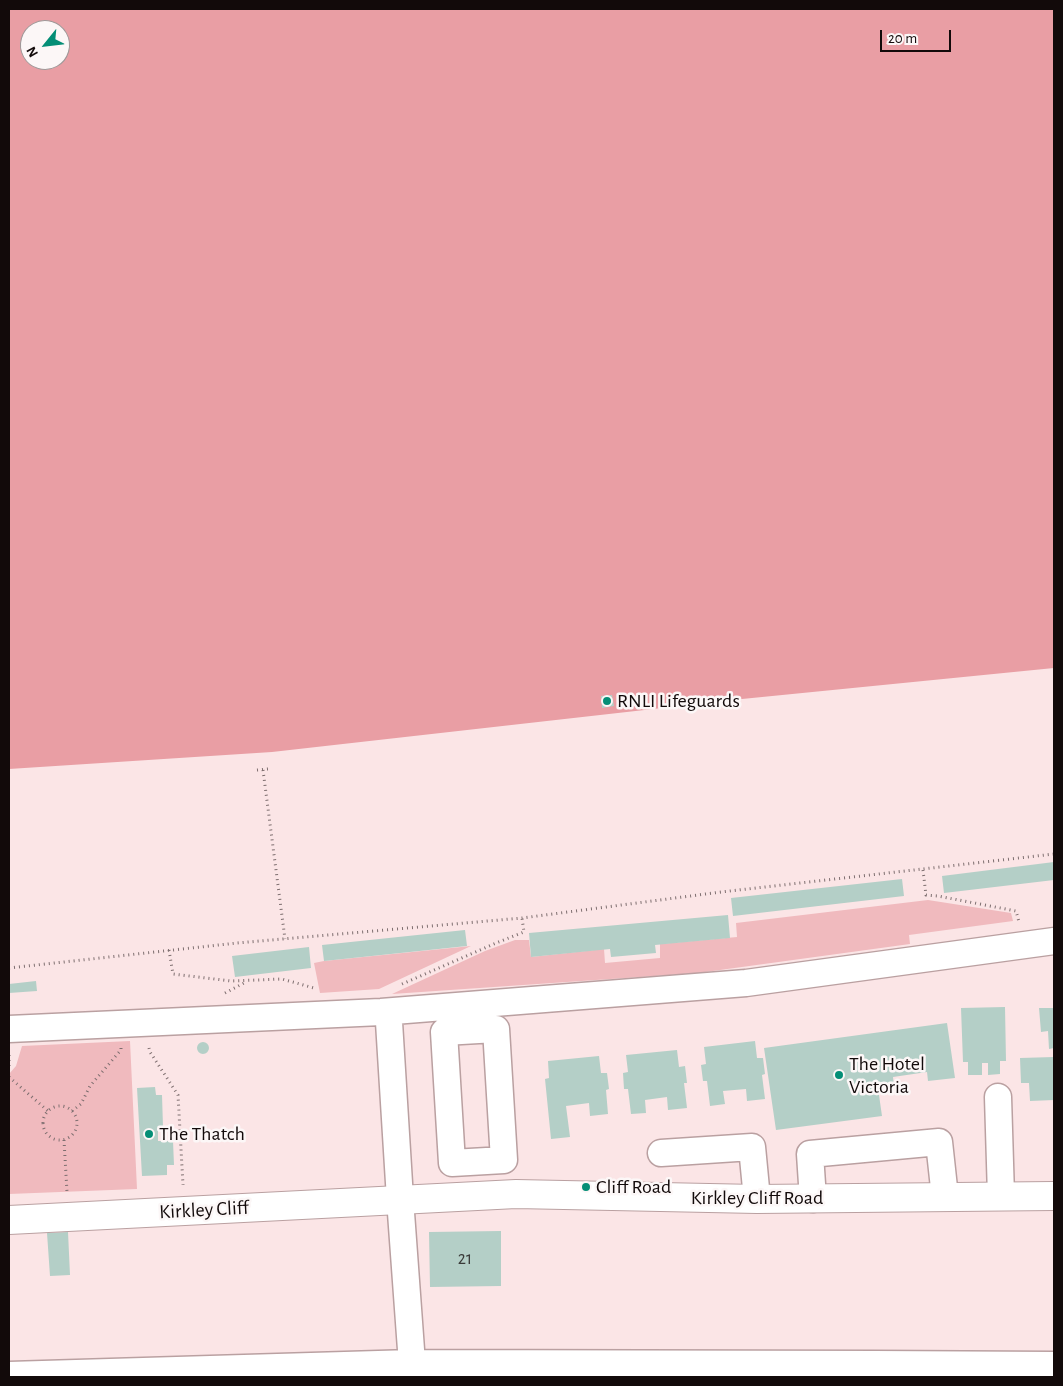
<!DOCTYPE html>
<style>
body{margin:0}
#map{position:relative;width:1063px;height:1386px;overflow:hidden;background:#fbe5e6;font-family:"Alegreya Sans",sans-serif}
canvas{display:block}
.frame{position:absolute;inset:0;border:10px solid #120a0a;pointer-events:none}
.north{position:absolute;left:20px;top:20px;width:50px;height:50px;box-sizing:border-box;background:#fcf7f7;border:1px solid #9e9898;border-radius:50%;rotate:241deg;font-size:14px;font-weight:700;line-height:20px;text-align:center;color:#120a0a}
.north::after{content:'';display:block;margin:auto;width:18px;height:22px;background:#048e76;clip-path:polygon(50% 0,100% 100%,50% 72%,0 100%)}
.scale{position:absolute;left:880px;top:30px;width:71px;height:22px;box-sizing:border-box;border:2px solid #120a0a;border-top:0;padding-left:6px;font-size:15px;line-height:18px;white-space:nowrap;color:#120a0a;-webkit-text-stroke:4px #fcf7f7;paint-order:stroke}
</style>
<div id="map">
<canvas width="1063" height="1386"></canvas>
<div class="frame"></div>
<div class="north">N</div>
<div class="scale">20 m</div>
</div>
<script>
const g = document.querySelector('canvas').getContext('2d');
g.lineJoin = 'round';
function fillPath(path, color) { g.fillStyle = color; g.fill(path, 'evenodd'); }
function trace(path, color, width, dash) { g.strokeStyle = color; g.lineWidth = width; g.lineCap = dash ? 'butt' : 'round'; g.setLineDash(dash || []); g.stroke(path); }
function drawText(font, color, halo, rows, align = 'center') {
  g.font = font + ' "Alegreya Sans",sans-serif'; g.lineWidth = 5; g.setLineDash([]); g.textBaseline = 'middle'; g.strokeStyle = halo; g.fillStyle = color; for (const [text, x, y, turn = 0] of rows) {
    g.save(); g.translate(x, y); g.rotate((+turn || 0) * Math.PI / 180); g.textAlign = isNaN(turn) ? turn : align; if (halo) g.strokeText(text, 0, 0); g.fillText(text, 0, 0); g.restore();
  }
}
fillPath(new Path2D(`
 M 928,900 L 1011,913 L 1013,921 L 909,935 L 910,944 L 698,973 L 392,994 L 485,951 L 515,940 L 529,940 L 531,957 L 604,949 L 605,963 L 660,958 L 660,944 L 737,937 L 736,923 Z
 M 471,946 L 379,989 L 320,993 L 314,963 L 324,961 Z
 M 130,1041 L 137,1189 L 9,1194 L 9,1074 L 16,1066 L 22,1046 Z`), '#f0babe');
fillPath(new Path2D(`
 M 9,9 L 1054,9 L 1054,668 L 742,699 L 272,752 L 9,769 ZM 30,30 L 60,30 L 60,60 L 30,60 Z`), '#e99ea4');
fillPath(new Path2D(`
 M 612,695 L 614,706 L 602,708 L 601,696 Z
 M 1054,862 L 1054,880 L 944,893 L 942,876 Z
 M 902,879 L 904,896 L 733,916 L 731,898 Z
 M 728,915 L 730,938 L 655,945 L 656,953 L 611,957 L 610,949 L 531,957 L 529,933 Z
 M 465,930 L 467,946 L 324,961 L 322,945 Z
 M 309,947 L 311,968 L 235,977 L 232,956 Z
 M 36,981 L 37,991 L 9,993 L 9,984 Z
 M 1005,1007 L 1006,1061 L 1000,1061 L 1000,1074 L 988,1075 L 988,1063 L 982,1063 L 982,1075 L 968,1075 L 968,1062 L 963,1062 L 961,1008 Z
 M 1039,1008 L 1054,1008 L 1054,1048 L 1049,1049 L 1048,1031 L 1041,1032 Z
 M 947,1023 L 955,1078 L 928,1081 L 927,1072 L 893,1077 L 894,1086 L 878,1088 L 882,1116 L 776,1130 L 764,1048 Z
 M 755,1041 L 757,1058 L 763,1058 L 765,1074 L 762,1075 L 765,1099 L 747,1101 L 746,1089 L 723,1091 L 725,1104 L 710,1106 L 707,1081 L 703,1081 L 701,1065 L 706,1064 L 704,1047 Z
 M197 1048a6 6 0 1 1 12 0a6 6 0 1 1-12 0Z
 M 677,1050 L 679,1067 L 685,1066 L 687,1083 L 684,1083 L 687,1108 L 668,1110 L 667,1097 L 645,1100 L 646,1113 L 631,1114 L 628,1089 L 624,1089 L 623,1073 L 628,1072 L 626,1055 Z
 M 599,1056 L 601,1073 L 607,1073 L 609,1089 L 606,1090 L 608,1114 L 590,1116 L 589,1103 L 566,1106 L 570,1137 L 551,1139 L 545,1079 L 549,1078 L 548,1061 Z
 M 1054,1057 L 1054,1100 L 1030,1101 L 1029,1083 L 1021,1083 L 1020,1058 Z
 M 155,1087 L 156,1095 L 162,1095 L 163,1127 L 158,1128 L 158,1141 L 173,1141 L 174,1165 L 167,1165 L 167,1175 L 142,1176 L 137,1088 Z
 M 501,1231 L 501,1286 L 430,1287 L 429,1232 Z
 M 68,1232 L 70,1275 L 50,1276 L 47,1233 Z`), '#b4cfc7');
const minor = new Path2D(`
 M 389,1022 L 400,1199 L 413,1377
 M 9,1029 L 381,1012 L 746,983 L 1054,941
 M 496,1029 L 504,1160 L 452,1163 L 444,1032 Z
 M 998,1097 L 1001,1196
 M 661,1153 L 752,1147 L 757,1199
 M 813,1199 L 810,1154 L 939,1142 L 945,1197
 M 9,1375 L 412,1363 L 874,1364
 M 874,1377 L 874,1364 L 1054,1365`);
const major = new Path2D(`
 M 9,1220 L 516,1194 L 757,1199 L 1054,1196`);
trace(minor, '#baa0a1', 29);
trace(major, '#baa0a1', 30);
trace(new Path2D(`
 M 257,770 L 268,769
 M 263,770 L 285,939
 M 923,870 L 926,895 L 938,896 L 1016,911 L 1019,922
 M 169,950 L 173,974 L 231,981 L 282,979 L 314,988 L 314,990
 M 9,968 L 237,943 L 522,918 L 721,892 L 1054,854
 M 402,984 L 496,943 L 524,932 L 522,918
 M 225,993 L 246,982
 M 149,1048 L 150,1052 L 178,1095 L 183,1185
 M 9,1066 L 9,1054
 M 9,1077 L 48,1111
 M43 1123a17 17 0 1 1 34 0a17 17 0 1 1-34 0Z
 M 72,1111 L 81,1104 L 90,1086 L 121,1050 L 121,1047
 M 64,1140 L 67,1192`), '#7d6e6f', 3, [1, 4]);
trace(minor, '#fff', 26);
trace(major, '#fff', 28);
for (const [x, y, r, color] of [
 [607,701,5,"#048e76"],
 [839,1075,5,"#048e76"],
 [149,1134,5,"#048e76"],
 [586,1187,5,"#048e76"]
]) { const dot = new Path2D(); dot.arc(x, y, r, 0, 2 * Math.PI); g.fillStyle = color; g.fill(dot); trace(dot, '#fcf7f7', 2); }
drawText('18px', '#3a3b39', null, [
 ["21",465,1259]
]);
drawText('20px', '#120a0a', '#fcf7f7', [
 ["RNLI Lifeguards",617,701],
 ["The Hotel",849,1064],
 ["Victoria",849,1087],
 ["The Thatch",159,1134],
 ["Cliff Road",596,1187]
], 'left');
drawText('20px', '#120a0a', '#fcf7f7', [
 ["Kirkley Cliff Road",757,1198],
 ["Kirkley Cliff",204,1210,-3]
]);
</script>
